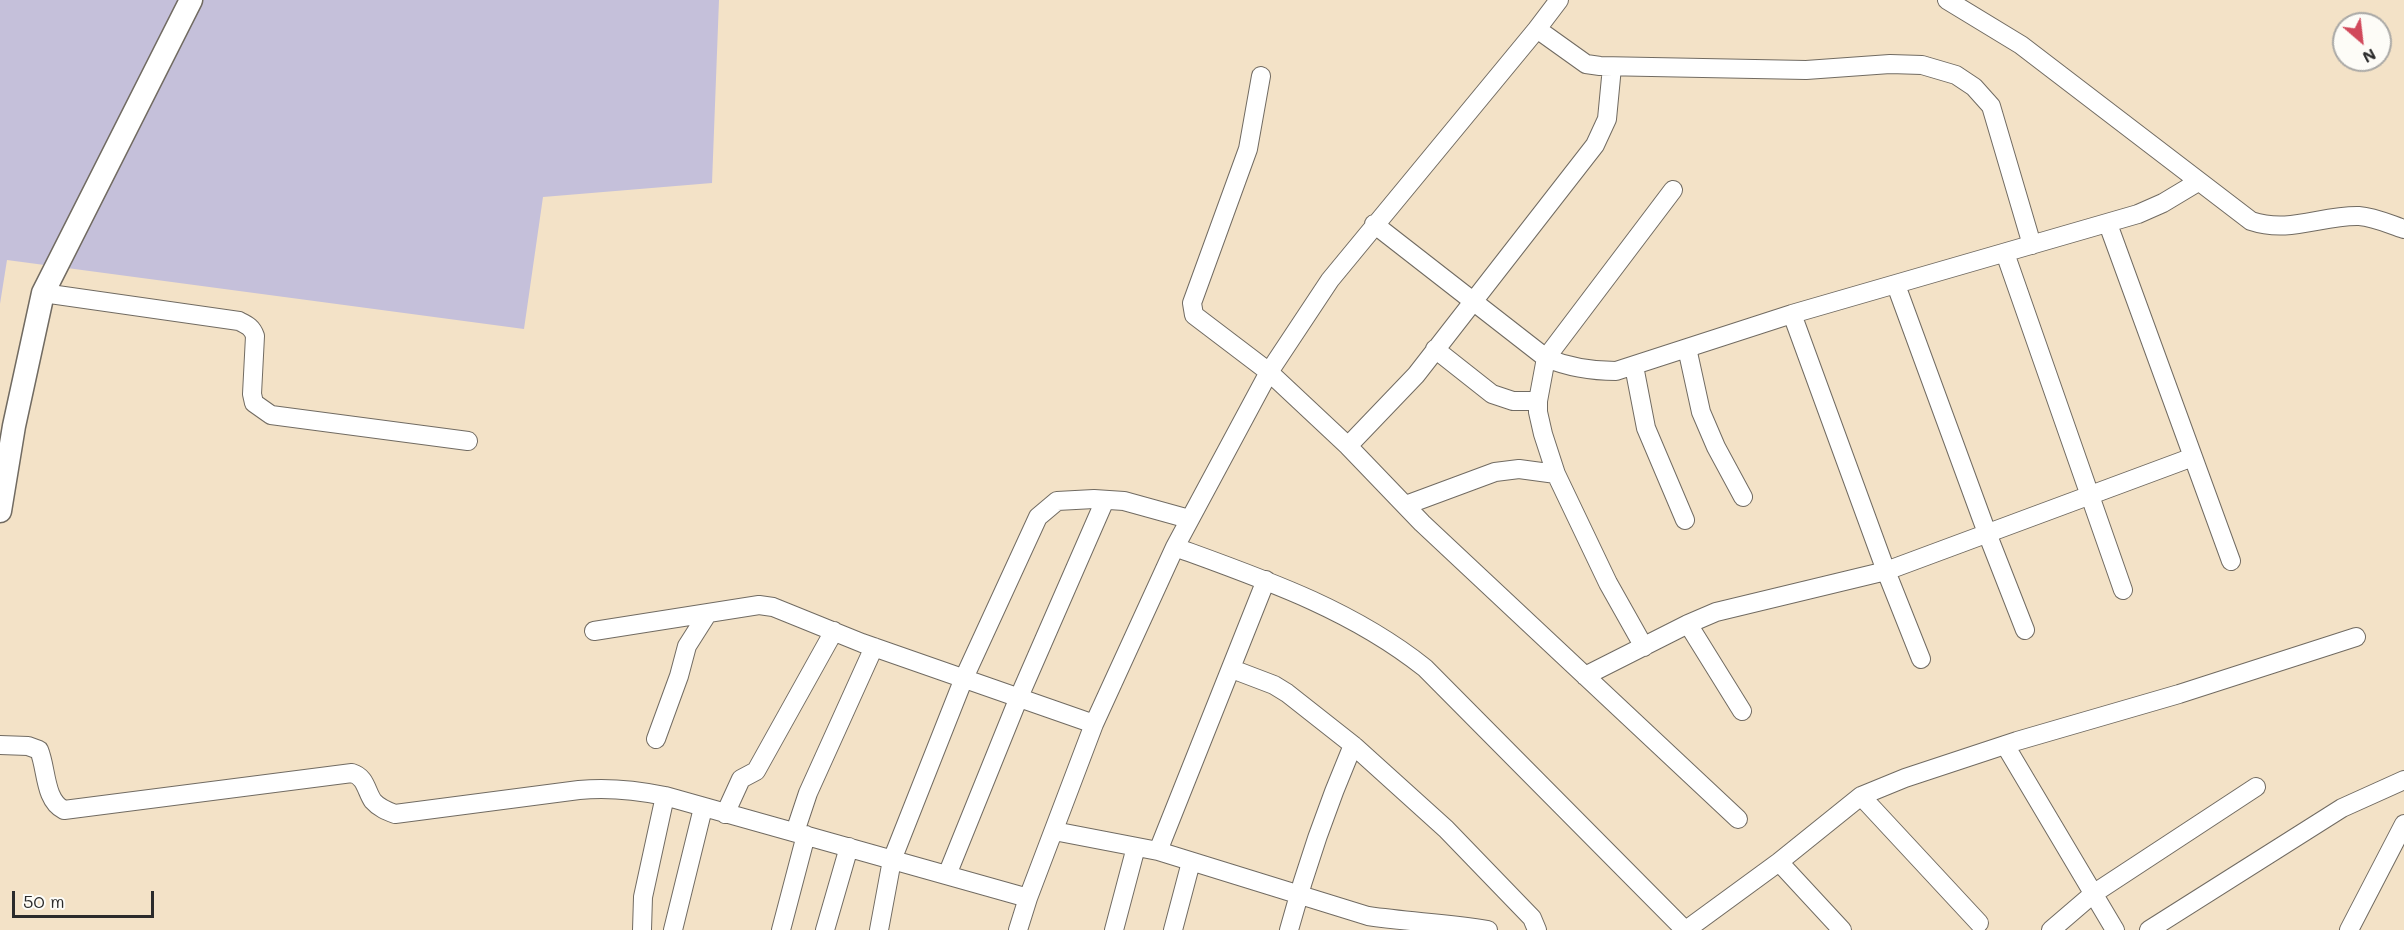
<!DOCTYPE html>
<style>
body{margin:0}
#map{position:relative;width:2404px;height:930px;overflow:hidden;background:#f3e2c7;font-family:Mali,sans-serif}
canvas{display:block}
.north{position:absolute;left:2332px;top:12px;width:60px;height:60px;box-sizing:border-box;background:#fdfcf7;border:2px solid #a9a8a5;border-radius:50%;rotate:152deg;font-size:16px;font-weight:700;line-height:24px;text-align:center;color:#2b2b2b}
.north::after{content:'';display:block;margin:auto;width:21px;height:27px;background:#d1495b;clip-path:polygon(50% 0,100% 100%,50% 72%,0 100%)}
.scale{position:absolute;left:12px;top:891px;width:142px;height:27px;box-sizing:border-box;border:3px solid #2b2b2b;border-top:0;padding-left:8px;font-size:18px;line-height:21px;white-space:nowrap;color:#2b2b2b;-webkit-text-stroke:4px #fdfcf7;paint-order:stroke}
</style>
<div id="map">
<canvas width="2404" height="930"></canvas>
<div class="north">N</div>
<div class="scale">50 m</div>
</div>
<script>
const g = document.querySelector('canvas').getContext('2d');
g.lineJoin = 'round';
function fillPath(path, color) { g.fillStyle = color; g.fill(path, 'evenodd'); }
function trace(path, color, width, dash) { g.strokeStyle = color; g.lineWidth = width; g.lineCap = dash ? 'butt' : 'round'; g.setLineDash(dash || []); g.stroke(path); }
fillPath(new Path2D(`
 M 0,0 L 719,0 L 712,183 L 543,197 L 524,329 L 7,260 L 0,304 Z`), '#c5c0da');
const minor = new Path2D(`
 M 1947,0 L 2021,45 L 2251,221 C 2290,234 2321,215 2359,216 C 2374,217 2389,224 2404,229
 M 1537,29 L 1586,64 L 1600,66 L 1806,70 L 1890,64 L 1922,65 L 1956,75 L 1974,87 L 1991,106 L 2032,245
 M 1261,76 L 1248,149 L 1192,303 L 1194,315 L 1269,372 L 1348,446 L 1422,523 L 1738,819
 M 1374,224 L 1546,358 C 1568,367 1592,371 1616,371 L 1792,314 L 2138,214 L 2163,203 L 2198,182
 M 2108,224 L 2231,561
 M 2005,253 L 2123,590
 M 1896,285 L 1987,533 L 2025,630
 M 43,293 L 239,321 C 247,325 252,327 255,336 L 252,394 L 254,403 L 271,415 L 468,441
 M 1792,314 L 1886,571 L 1921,659
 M 1687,348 L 1701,412 L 1716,447 L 1743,497
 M 1435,349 L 1492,394 L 1513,401 L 1538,401
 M 1634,366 L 1646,428 L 1685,520
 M 1348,446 L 1416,375 L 1595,145 L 1607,119 L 1612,67
 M 1406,505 L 1495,472 L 1519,469 L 1556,474
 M 1175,547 C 1263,579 1351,609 1425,668 L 1685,930
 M 1688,624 L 1742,711
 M 594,631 L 759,605 L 773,607 L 862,643 L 1094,724
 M 1644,647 L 1608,583 L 1556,474 L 1543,434 L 1538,412 L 1538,401 L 1546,358 L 1673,190
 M 1232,669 L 1274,685 L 1287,693 L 1353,745 L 1446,829 L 1532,918 L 1537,930
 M 1585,676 L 1688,624 L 1716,612 L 1886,571 L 2193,457
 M 656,739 L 679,676 L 687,646 L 708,613
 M 0,745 L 28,746 L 39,750 C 47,769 44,800 64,810 L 352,773 C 366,777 366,791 373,801 C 379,808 387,811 395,814 L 579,790 C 609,787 636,790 665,796 L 1028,898
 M 2005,745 L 2115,930
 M 1861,796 L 1979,923
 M 725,814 L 741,779 L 756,771 L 834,631
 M 1054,831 L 1158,851 L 1368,916 C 1408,922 1448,923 1488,930
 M 795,832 L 808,793 L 874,647
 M 1158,851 L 1266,580
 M 1779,862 L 1842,930
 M 947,875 L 1019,697 L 1105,500
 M 642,930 L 643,897 L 665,796
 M 673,930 L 703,808
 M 781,930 L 806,835
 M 825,930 L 849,847
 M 879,930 L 892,860 L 964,678 L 1038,517 L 1057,501 L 1094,499 L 1124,501 L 1189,519
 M 1018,930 L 1028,898 L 1094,724 L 1175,547 L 1269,372 L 1330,280 L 1537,29 L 1559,0
 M 1114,930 L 1136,847
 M 1173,930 L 1191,862
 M 1289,930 C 1306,866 1327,806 1353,745
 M 1686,930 L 1779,862 L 1861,796 L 1905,778 L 2017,741 L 2179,694 L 2356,637
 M 2051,930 L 2093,894 L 2256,787
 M 2149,930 L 2342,808 L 2404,780
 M 2349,930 L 2404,824`);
const tertiary = new Path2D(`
 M 0,511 L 14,426 L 43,293 L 191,0`);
trace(minor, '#716b62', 20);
trace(tertiary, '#716b62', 25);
trace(minor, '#fff', 18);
trace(tertiary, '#fff', 22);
</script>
